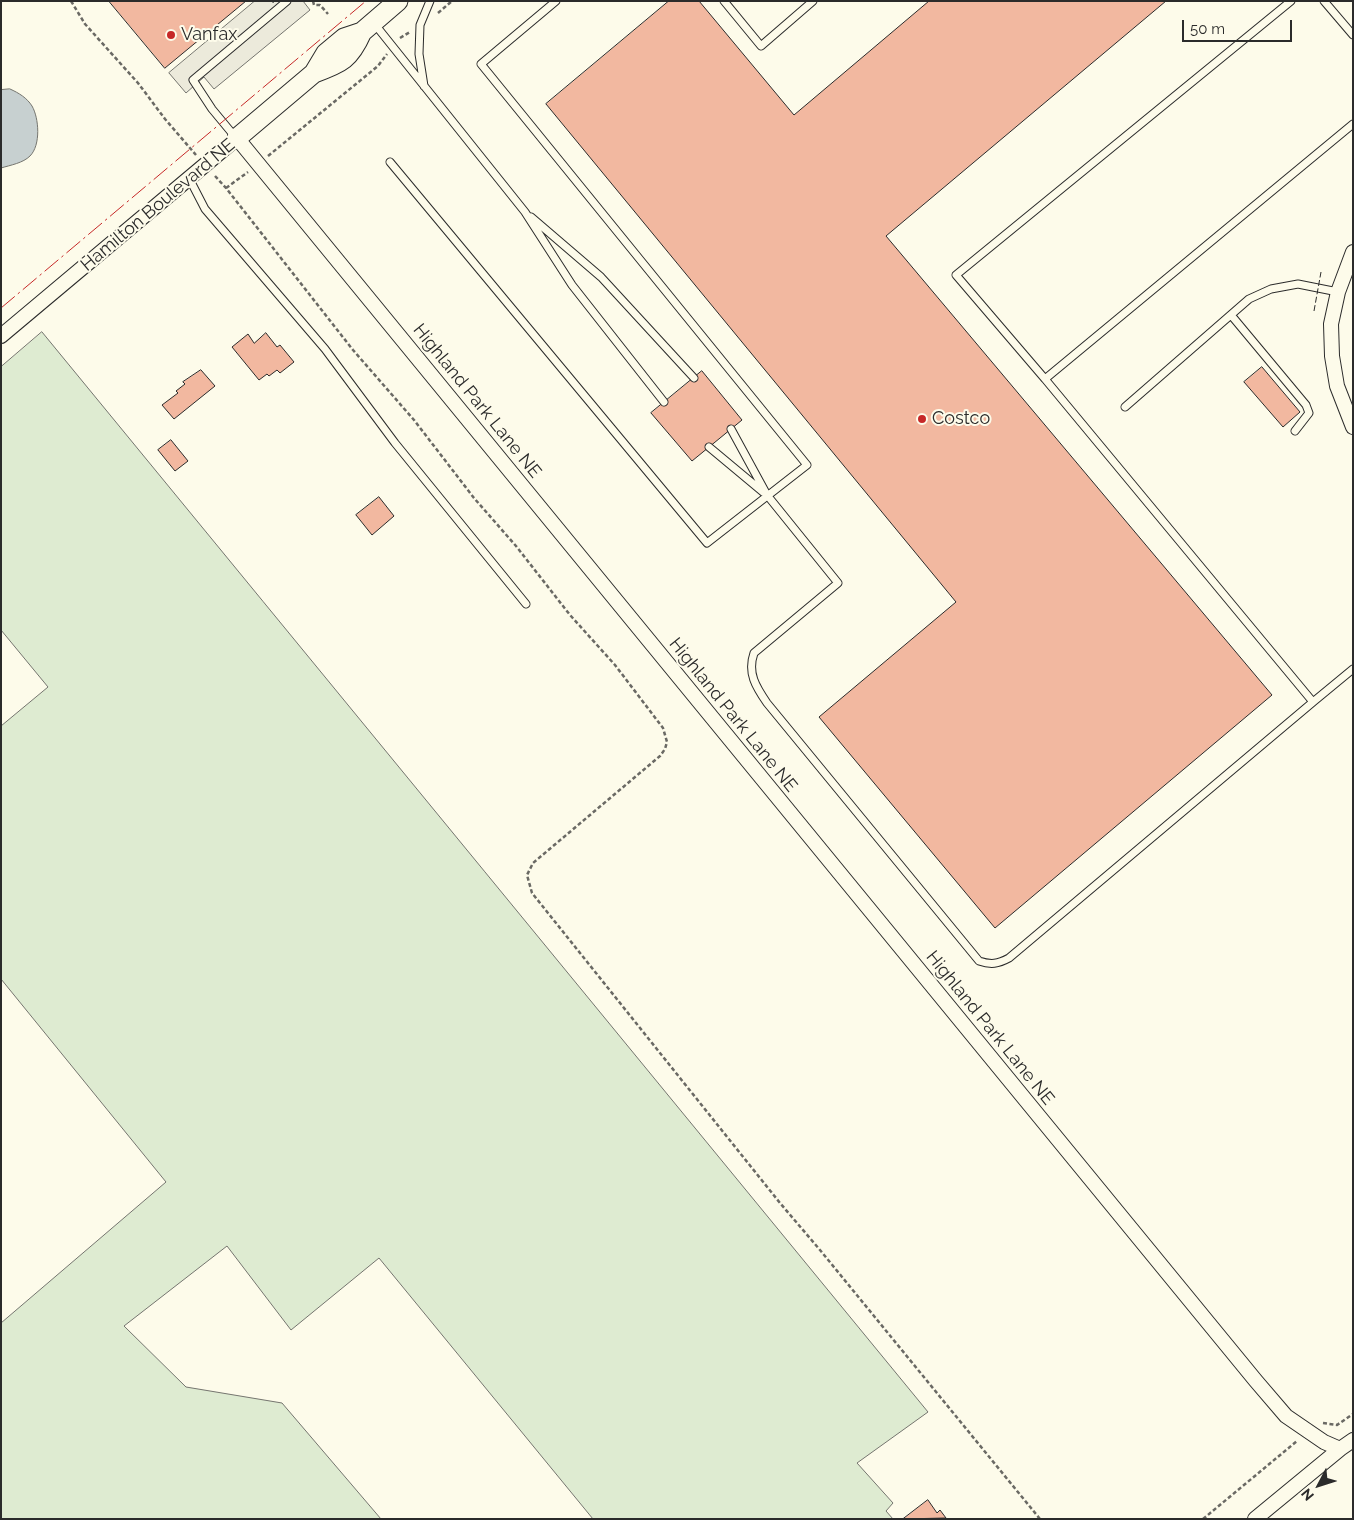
<!DOCTYPE html>
<style>
body{margin:0}
#map{position:relative;width:1354px;height:1520px;overflow:hidden;background:#fdfbea;font-family:Raleway,sans-serif}
canvas{display:block}
.frame{position:absolute;inset:0;border:2px solid #2b2b2b;pointer-events:none}
.north{position:absolute;left:1294px;top:1460px;width:50px;height:50px;-webkit-text-stroke:4px #fdfbea;paint-order:stroke;rotate:230deg;font-size:14px;font-weight:700;line-height:20px;text-align:center;color:#2b2b2b}
.north::after{content:'';display:block;margin:auto;width:18px;height:22px;background:#2b2b2b;clip-path:polygon(50% 0,100% 100%,50% 72%,0 100%)}
.scale{position:absolute;left:1182px;top:20px;width:110px;height:22px;box-sizing:border-box;border:2px solid #2b2b2b;border-top:0;padding-left:6px;font-size:15px;line-height:18px;white-space:nowrap;color:#2b2b2b;-webkit-text-stroke:4px #fdfbea;paint-order:stroke}
</style>
<div id="map">
<canvas width="1354" height="1520"></canvas>
<div class="frame"></div>
<div class="north">N</div>
<div class="scale">50 m</div>
</div>
<script>
const g = document.querySelector('canvas').getContext('2d');
g.lineJoin = 'round';
function fillPath(path, color) { g.fillStyle = color; g.fill(path, 'evenodd'); }
function trace(path, color, width, dash) { g.strokeStyle = color; g.lineWidth = width; g.lineCap = dash ? 'butt' : 'round'; g.setLineDash(dash || []); g.stroke(path); }
function drawText(font, color, halo, rows, align = 'center') {
  g.font = font + ' Raleway,sans-serif'; g.lineWidth = 4; g.setLineDash([]); g.textBaseline = 'middle'; g.strokeStyle = halo; g.fillStyle = color; for (const [text, x, y, turn = 0] of rows) {
    g.save(); g.translate(x, y); g.rotate((+turn || 0) * Math.PI / 180); g.textAlign = isNaN(turn) ? turn : align; if (halo) g.strokeText(text, 0, 0); g.fillText(text, 0, 0); g.restore();
  }
}
const green = new Path2D(`
 M 42,332 L 928,1412 L 857,1463 L 893,1503 L 886,1511 L 893,1519 L 593,1519 L 379,1258 L 291,1330 L 227,1246 L 124,1326 L 186,1387 L 282,1403 L 381,1519 L 1,1519 L 1,1323 L 166,1182 L 1,979 L 1,726 L 48,687 L 1,630 L 1,367 Z`);
fillPath(green, '#deebd1');
trace(green, '#74746e', 1);
const parking = new Path2D(`
 M 255,1 L 272,1 L 273,3 L 275,1 L 303,1 L 310,10 L 214,89 L 204,77 L 186,93 L 169,73 Z`);
fillPath(parking, '#eceadb');
trace(parking, '#74746e', 1);
const water = new Path2D(`
 M 10,89 C 19,93 27,98 32,106 C 39,118 41,145 30,156 C 23,163 11,165 1,168 L 1,90 Z`);
fillPath(water, '#c7d0d0');
trace(water, '#74746e', 1);
const building = new Path2D(`
 M 109,1 L 246,1 L 165,68 Z
 M 669,1 L 699,1 L 794,115 L 929,1 L 1166,1 L 886,236 L 1272,695 L 995,928 L 819,717 L 956,602 L 546,104 Z
 M 266,333 L 277,347 L 280,345 L 294,362 L 280,373 L 277,370 L 269,376 L 267,374 L 259,380 L 232,347 L 248,334 L 254,343 Z
 M 1262,367 L 1300,412 L 1283,427 L 1244,382 Z
 M 201,370 L 215,386 L 174,419 L 162,405 L 178,393 L 176,391 L 185,384 L 183,382 Z
 M 702,371 L 742,420 L 692,461 L 651,413 Z
 M 171,440 L 188,461 L 175,471 L 158,450 Z
 M 379,497 L 394,516 L 372,535 L 356,515 Z
 M 928,1500 L 937,1513 L 940,1510 L 946,1518 L 903,1519 Z`);
fillPath(building, '#f2b8a0');
trace(building, '#2b2b2b', 1);
const lane = new Path2D(`
 M 724,1 L 761,46 L 813,1
 M 1324,1 L 1353,35
 M 373,22 L 525,212 L 572,285 L 664,402
 M 424,86 L 419,54 L 420,25 L 430,1
 M 236,138 L 212,109 L 193,80 L 287,1
 M 390,162 L 707,543 L 807,465 L 481,64 L 556,1
 M 189,178 L 205,209 L 325,349 L 395,443 L 526,604
 M 531,217 L 601,277 L 694,378
 M 1231,315 L 1306,405 L 1309,413 L 1295,431
 M 1045,379 L 956,275 L 1291,1
 M 1125,407 L 1249,299 L 1271,289 L 1298,284 L 1338,292
 M 731,429 L 767,495 L 838,583 L 754,653 C 747,673 756,687 767,703 L 979,961 C 991,965 998,964 1009,958 L 1313,702 L 1045,379 L 1353,124
 M 709,447 L 763,492
 M 1313,702 L 1353,669`);
const street = new Path2D(`
 M 1353,252 L 1338,292 L 1331,324 L 1332,356 L 1337,386 L 1353,427
 M 1,336 L 237,138 L 1256,1381 L 1286,1416 L 1324,1442 L 1340,1449
 M 1255,1519 L 1340,1449 L 1353,1440`);
const secondary = new Path2D(`
 M 314,73 C 342,63 350,59 362,32
 M 237,138 L 314,73 L 326,53 L 344,38 L 362,32 L 398,1`);
trace(lane, '#2b2b2b', 9);
trace(street, '#2b2b2b', 16);
trace(secondary, '#2b2b2b', 21);
trace(new Path2D(`
 M 71,1 L 85,24 L 138,83 L 165,119 L 196,155
 M 313,1 L 314,5 L 320,5 L 328,14
 M 438,13 L 452,1
 M 400,38 L 410,32
 M 268,156 L 378,66 L 387,54
 M 215,176 L 226,188 L 353,350 L 414,420 L 474,498 L 516,546 L 570,615 L 615,665 L 663,728 L 667,742 L 665,749 L 660,756 L 533,863 L 527,875 L 532,893 L 780,1203 L 820,1250 L 1040,1519
 M 226,188 L 248,172
 M 1323,1423 L 1337,1425 L 1353,1414
 M 1203,1519 L 1297,1441`), '#6a6964', 2.5, [4, 2.5]);
trace(lane, '#fdfbea', 7);
trace(street, '#fdfbea', 14);
trace(secondary, '#fdfbea', 19);
trace(new Path2D(`
 M 1314,311 L 1321,272`), '#2b2b2b', 1, [6, 2.5]);
trace(new Path2D(`
 M 1,308 L 366,1`), '#c62828', 1, [18, 4, 2.5, 4]);
for (const [x, y, r, color] of [
 [171,35,5,"#c62828"],
 [922,419,5,"#c62828"]
]) { const dot = new Path2D(); dot.arc(x, y, r, 0, 2 * Math.PI); g.fillStyle = color; g.fill(dot); trace(dot, '#fdfbea', 2); }
drawText('18px', '#2b2b2b', '#fdfbea', [
 ["Vanfax",181,35],
 ["Costco",932,419]
], 'left');
drawText('18px', '#2b2b2b', '#fdfbea', [
 ["Hamilton Boulevard NE",158,205,-40],
 ["Highland Park Lane NE",477,401,51],
 ["Highland Park Lane NE",733,715,51],
 ["Highland Park Lane NE",990,1028,51]
]);
</script>
